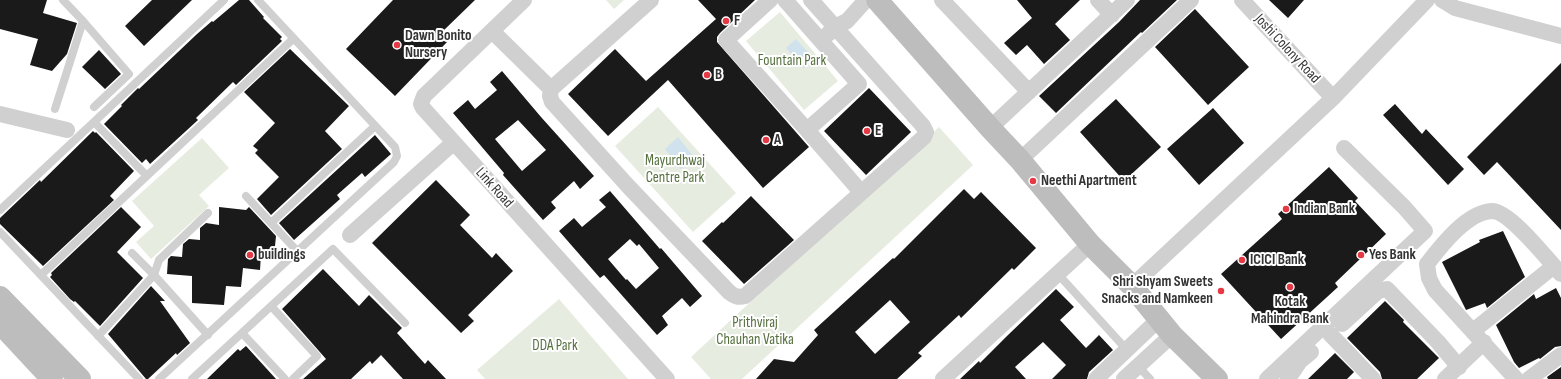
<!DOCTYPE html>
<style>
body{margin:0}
canvas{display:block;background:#fff}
</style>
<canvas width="1561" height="379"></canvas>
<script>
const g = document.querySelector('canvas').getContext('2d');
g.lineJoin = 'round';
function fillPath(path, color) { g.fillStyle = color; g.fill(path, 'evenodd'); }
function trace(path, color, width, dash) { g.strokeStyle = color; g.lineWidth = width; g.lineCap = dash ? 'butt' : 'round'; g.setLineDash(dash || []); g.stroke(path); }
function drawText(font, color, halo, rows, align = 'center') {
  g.font = font + ' "Sofia Sans Condensed",sans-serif'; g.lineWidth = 4; g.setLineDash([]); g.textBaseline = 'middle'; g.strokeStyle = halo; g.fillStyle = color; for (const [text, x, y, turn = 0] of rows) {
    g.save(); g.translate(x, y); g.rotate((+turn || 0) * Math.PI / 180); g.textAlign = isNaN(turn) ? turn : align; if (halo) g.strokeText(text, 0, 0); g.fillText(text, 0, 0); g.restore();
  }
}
fillPath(new Path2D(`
 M 606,0 L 624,0 L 614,9 Z
 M 780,12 L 838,81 L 804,110 L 746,41 Z
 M 658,107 L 736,193 L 693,232 L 615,146 Z
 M 939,127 L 973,165 L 742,379 L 711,379 L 691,357 Z
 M 202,138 L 229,168 L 199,195 L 209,206 L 151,259 L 136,242 L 154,226 L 132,201 Z
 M 559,299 L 628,379 L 485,379 L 477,370 Z`), '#e6ecdf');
fillPath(new Path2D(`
 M 796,39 L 814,59 L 804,68 L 786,48 Z
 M 678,137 L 694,157 L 681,169 L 665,149 Z`), '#cfe2ee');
fillPath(new Path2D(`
 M 0,0 L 47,0 L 43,13 L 77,23 L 67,54 L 52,71 L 30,65 L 38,39 L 0,29 Z
 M 152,0 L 192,0 L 144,46 L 125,26 Z
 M 239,0 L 249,0 L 264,17 L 263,18 L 282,37 L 280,39 L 282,41 L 236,85 L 233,82 L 196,118 L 198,120 L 150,164 L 146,159 L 142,163 L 104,124 L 122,106 L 121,105 L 138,88 L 139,89 L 197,34 L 212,21 L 213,22 Z
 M 393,0 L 475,0 L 441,33 L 448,41 L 395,96 L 346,49 Z
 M 698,0 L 755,0 L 720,33 L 717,37 L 717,42 L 809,147 L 763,188 L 668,80 L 608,136 L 568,94 L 615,49 L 646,81 L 716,19 Z
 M 1017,0 L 1080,0 L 1055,24 L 1070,40 L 1044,64 L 1027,45 L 1016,55 L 1004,43 L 1032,18 Z
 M 1140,0 L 1177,0 L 1142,33 L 1141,32 L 1056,113 L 1039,96 L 1119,22 Z
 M 1269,0 L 1304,0 L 1288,18 Z
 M 1195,9 L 1249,67 L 1208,105 L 1155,47 Z
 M 290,49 L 349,106 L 325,131 L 342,149 L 271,215 L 257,199 L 279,177 L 255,153 L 258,150 L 253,146 L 275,123 L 244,92 Z
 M 99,50 L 121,74 L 105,89 L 82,67 Z
 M 1561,63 L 1561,230 L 1497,162 L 1484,175 L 1467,157 Z
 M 502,71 L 541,117 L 594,176 L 580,189 L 574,181 L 551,202 L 556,208 L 543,220 L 503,175 L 504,173 L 453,113 L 468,100 L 475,109 L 497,90 L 490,82 ZM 518,120 L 546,150 L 522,171 L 495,139 Z
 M 869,88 L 911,132 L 866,175 L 824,131 Z
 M 1116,99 L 1161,147 L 1124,181 L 1080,132 Z
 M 1395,104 L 1422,134 L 1426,129 L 1464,169 L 1448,185 L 1383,115 Z
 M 1213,108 L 1244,143 L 1199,185 L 1167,149 Z
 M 93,131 L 95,133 L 96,132 L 134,171 L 110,196 L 114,200 L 43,266 L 0,224 L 0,218 L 40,180 L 41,182 Z
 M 375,135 L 391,154 L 365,177 L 362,173 L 337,195 L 340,199 L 294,240 L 279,223 Z
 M 1329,167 L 1358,198 L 1355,201 L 1386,234 L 1335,283 L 1338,287 L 1281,339 L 1221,274 L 1282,219 L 1278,214 Z
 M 436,180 L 470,215 L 460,225 L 492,258 L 496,253 L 513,271 L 468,315 L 474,321 L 461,333 L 372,243 Z
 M 964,189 L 974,199 L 981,192 L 1036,248 L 1014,270 L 1012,268 L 961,318 L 959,315 L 918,353 L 922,356 L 897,379 L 756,379 L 774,359 L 794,362 L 818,335 L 814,330 L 893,258 L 894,259 ZM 890,300 L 910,322 L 875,354 L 855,332 Z
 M 610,191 L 660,249 L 661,248 L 702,296 L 690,307 L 682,298 L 662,316 L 668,325 L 657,335 L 604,275 L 600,278 L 559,231 L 574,218 L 582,227 L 606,207 L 599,200 ZM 630,239 L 637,246 L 639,244 L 659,268 L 636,289 L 627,279 L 626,280 L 608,259 Z
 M 751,196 L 794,240 L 744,284 L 702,241 L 722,222 L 723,223 Z
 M 121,207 L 141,227 L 117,252 L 143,278 L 100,326 L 75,301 L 74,302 L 70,299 L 50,277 L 52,275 L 51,273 Z
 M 219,207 L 246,210 L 249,207 L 276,236 L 274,256 L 261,254 L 260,270 L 243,268 L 241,287 L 226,286 L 224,305 L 192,303 L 192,276 L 167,274 L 168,259 L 171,256 L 182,257 L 183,244 L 189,239 L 200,240 L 200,228 L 206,223 L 219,225 Z
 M 1503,231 L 1525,277 L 1487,308 L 1485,303 L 1466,310 L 1442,262 L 1480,242 L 1479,240 Z
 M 323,269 L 359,306 L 369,295 L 402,328 L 397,333 L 425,364 L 428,360 L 446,379 L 403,379 L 381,355 L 372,364 L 370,361 L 351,379 L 303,379 L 326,359 L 282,309 Z
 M 151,286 L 165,301 L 160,301 L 190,343 L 177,355 L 176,353 L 148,379 L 146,379 L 108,334 Z
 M 1556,288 L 1561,298 L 1561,346 L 1555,347 L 1540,359 L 1539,358 L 1519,368 L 1514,362 L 1496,325 L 1534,294 L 1536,299 Z
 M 1056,289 L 1074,307 L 1060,320 L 1086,348 L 1099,335 L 1113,350 L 1089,372 L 1087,379 L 1052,379 L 1066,365 L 1043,342 L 1015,367 L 1026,379 L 960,379 L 979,361 L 980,363 L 1008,335 Z
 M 1385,301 L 1404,320 L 1403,322 L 1439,358 L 1417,379 L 1382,379 L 1380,372 L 1347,338 Z
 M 246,346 L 276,379 L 207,379 L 238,349 L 240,351 Z
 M 1335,353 L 1354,372 L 1347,379 L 1308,379 Z
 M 1561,367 L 1561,379 L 1548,379 L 1547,377 Z`), '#1a1a1a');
trace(new Path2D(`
 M 63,0 L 83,21 L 129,74 L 94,107
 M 55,109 L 83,21
 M 94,122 L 147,176
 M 246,196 L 298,252
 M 0,210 L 224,0
 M 271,223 L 375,126
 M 0,232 L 139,379
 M 132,253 L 154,275 L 208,335
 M 1057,273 L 1127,350
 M 41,275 L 293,39
 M 271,306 L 317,356 L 293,379
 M 242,333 L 285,379
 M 98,336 L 154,275 L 159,260 L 208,213
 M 1138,366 L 1150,379
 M 159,379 L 394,162 L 397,156 L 395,147 L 258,0
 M 192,379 L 333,249 L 405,323`), '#d0d0d0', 8);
trace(new Path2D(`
 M 524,0 L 424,96 L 421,104 L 423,108 L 667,379
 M 651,0 L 551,89 L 550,96 L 552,102 L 628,186 L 729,292 C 734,296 738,298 745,296 L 924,137 L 926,132 L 923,126 L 811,0
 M 770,0 L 726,40 L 807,130 L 859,84 L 785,0
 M 942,0 L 1029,92
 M 1098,0 L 1112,15
 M 1242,0 L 1333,98
 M 1442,0 L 1455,8 L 1561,36
 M 492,31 L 551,89
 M 828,34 L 835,27 L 847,21 L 866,0
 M 0,114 L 67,130
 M 990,128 L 1127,0
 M 807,130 L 861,192
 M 1020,160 L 1191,0
 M 350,235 L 453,143
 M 1132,286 L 1333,98 L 1427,0
 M 1342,324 L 1378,291 L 1387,289 L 1438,342 L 1459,367
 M 1473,331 L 1554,266
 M 1330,334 L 1373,379
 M 943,379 L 1090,244
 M 1096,379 L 1159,319
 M 1124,379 L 1172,335
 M 1267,379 L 1425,231 L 1404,207 L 1344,148
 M 1288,379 L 1300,361 L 1311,352
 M 1445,379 L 1484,342
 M 1516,379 L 1435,290 L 1429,278 L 1427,264 C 1441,246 1467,212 1492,211 C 1510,211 1548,260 1561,274
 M 1529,379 L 1561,355`), '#d0d0d0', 16);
trace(new Path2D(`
 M 877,0 L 990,128 L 1020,160 L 1090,244 L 1132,286 L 1172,335 L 1217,379
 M 0,297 L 80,379
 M 0,323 L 52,379`), '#bdbdbd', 22);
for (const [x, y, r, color] of [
 [726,21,4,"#e63946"],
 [397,45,4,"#e63946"],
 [707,75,4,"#e63946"],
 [867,131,4,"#e63946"],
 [766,140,4,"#e63946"],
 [1033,181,4,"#e63946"],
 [1286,209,4,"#e63946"],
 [250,255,4,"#e63946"],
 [1361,255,4,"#e63946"],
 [1242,260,4,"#e63946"],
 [1290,287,4,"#e63946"],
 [1221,291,4,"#e63946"]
]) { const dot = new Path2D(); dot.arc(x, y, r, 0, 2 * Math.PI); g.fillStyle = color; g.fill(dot); trace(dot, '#fff', 1.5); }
drawText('bold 15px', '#333', '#fff', [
 ["F",734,21],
 ["Dawn Bonito",405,36],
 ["Nursery",405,53],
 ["B",715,75],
 ["E",875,131],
 ["A",774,140],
 ["Neethi Apartment",1041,181],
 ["Indian Bank",1294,209],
 ["buildings",258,255],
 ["Yes Bank",1369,255],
 ["ICICI Bank",1250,260],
 ["Shri Shyam Sweets",1213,282,"right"],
 ["Snacks and Namkeen",1213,299,"right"],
 ["Kotak",1290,302,"center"],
 ["Mahindra Bank",1290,319,"center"]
], 'left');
drawText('15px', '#333', '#fff', [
 ["Joshi Colony Road",1287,49,47],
 ["Link Road",494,188,48]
]);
drawText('15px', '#56703f', '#fff', [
 ["Fountain Park",792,61],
 ["Mayurdhwaj",675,161],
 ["Centre Park",675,178],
 ["Prithviraj",755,323],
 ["Chauhan Vatika",755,340],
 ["DDA Park",555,346]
]);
</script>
